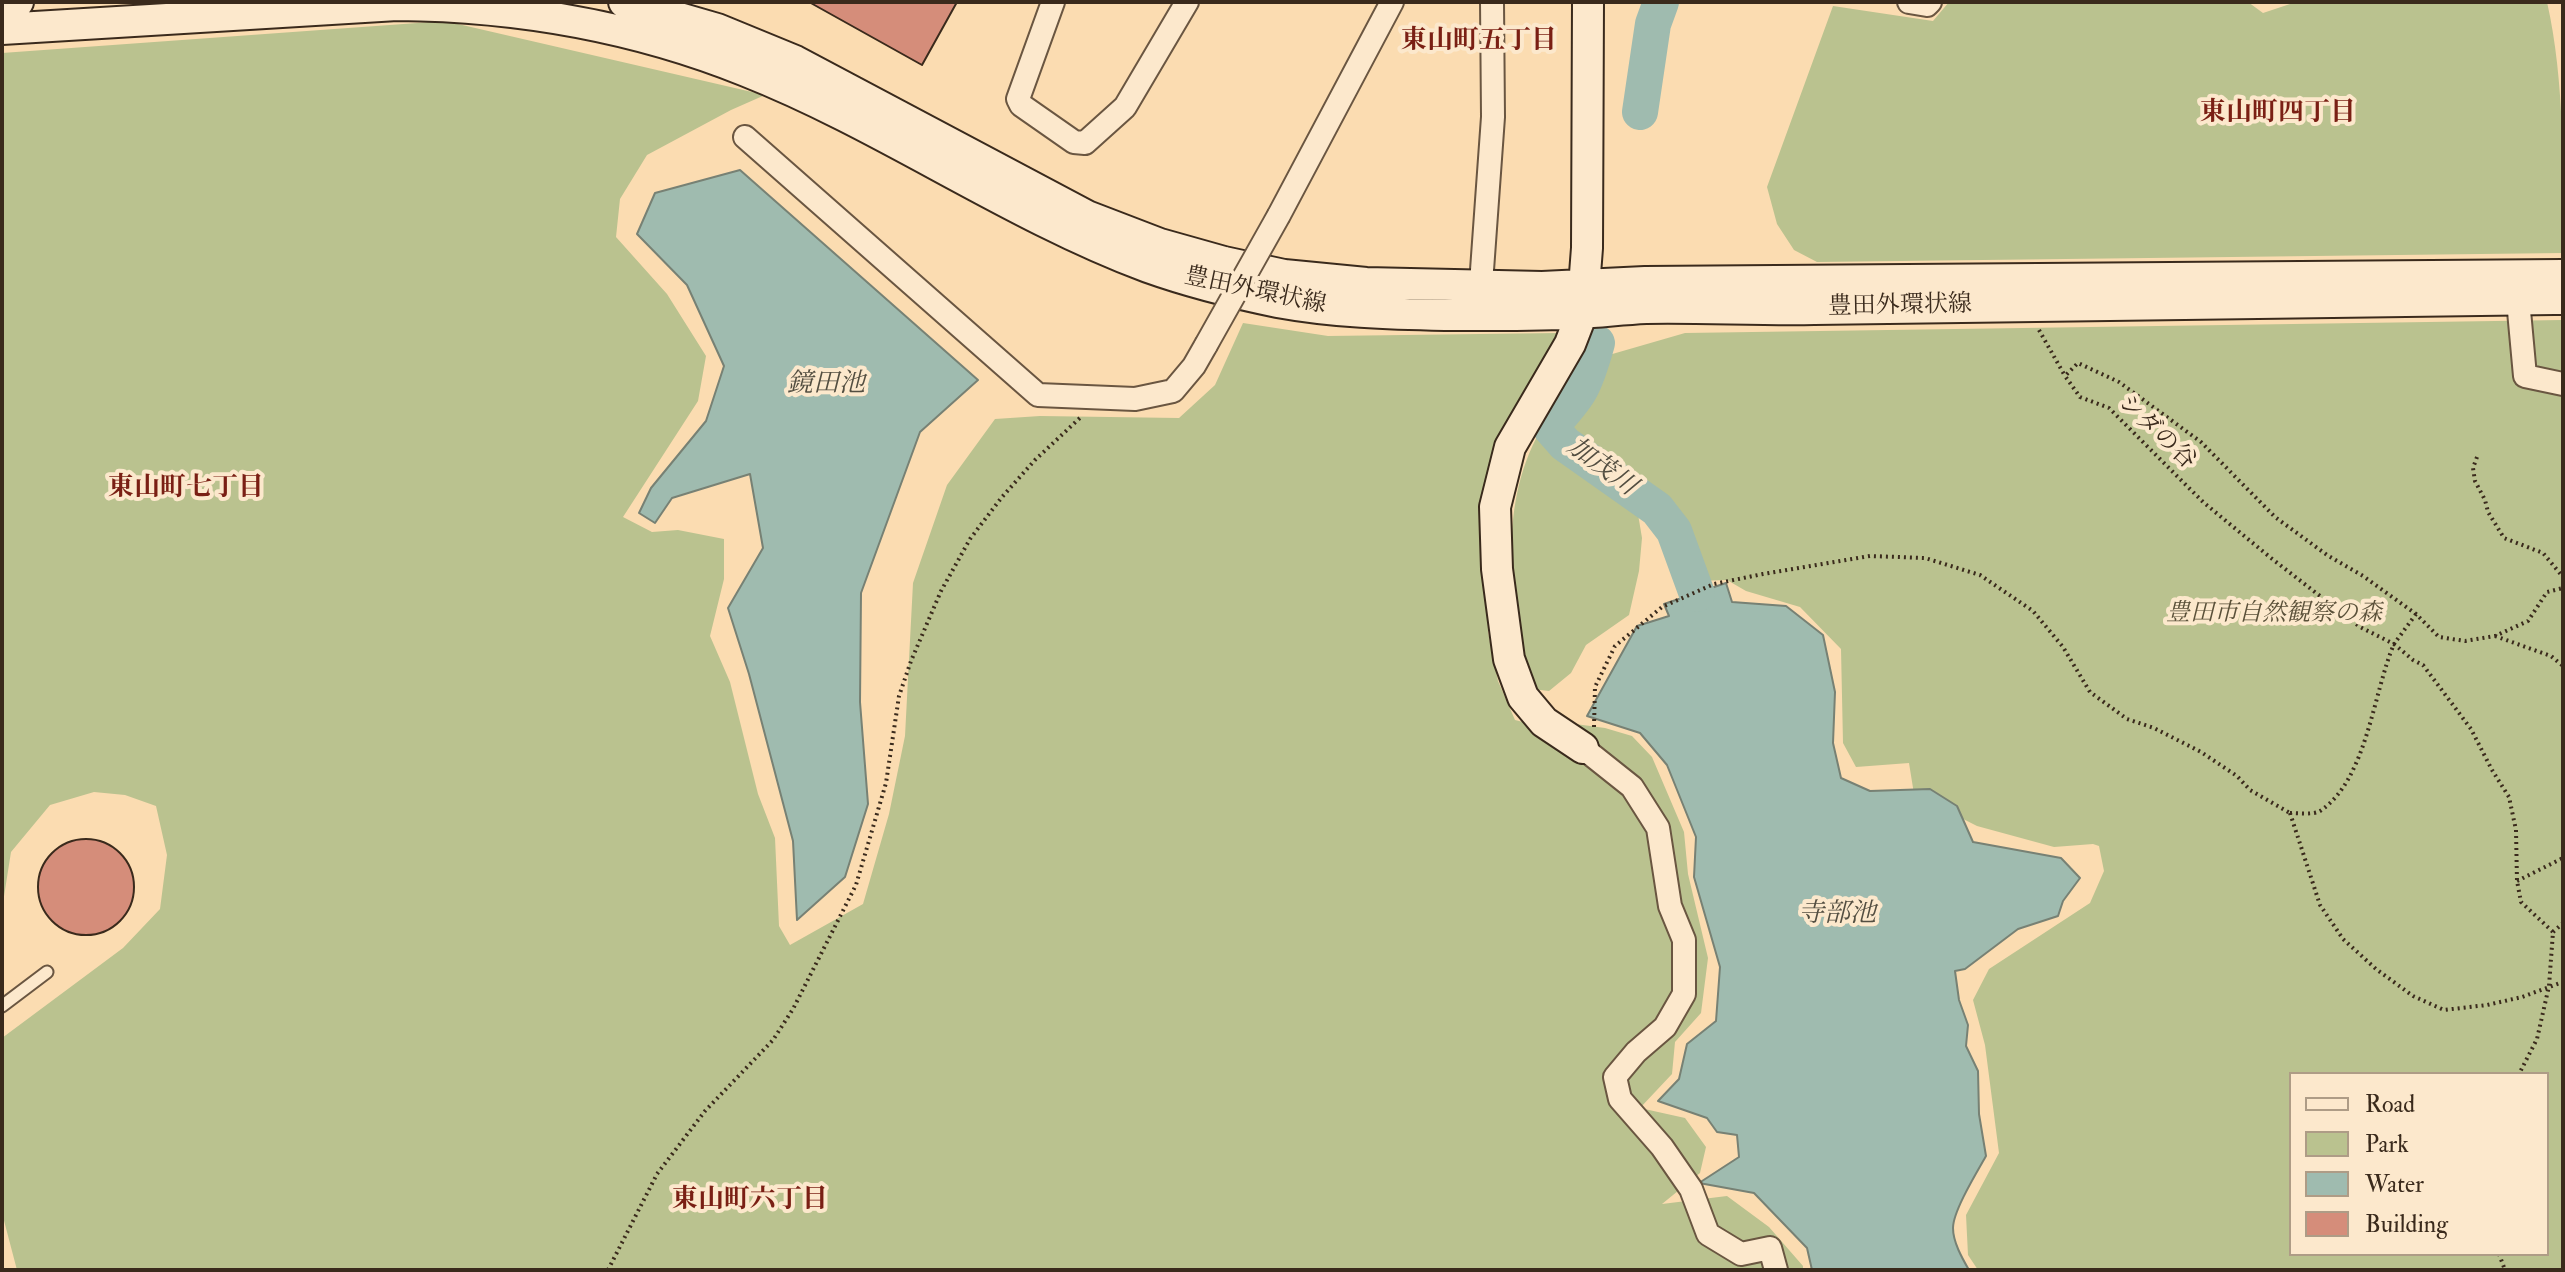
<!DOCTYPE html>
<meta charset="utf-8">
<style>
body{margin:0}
#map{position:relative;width:2565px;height:1272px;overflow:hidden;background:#fbdcb1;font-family:"IM FELL Double Pica",serif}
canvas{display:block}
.frame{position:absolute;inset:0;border:4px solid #3a2a1c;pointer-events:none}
.legend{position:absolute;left:2289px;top:1072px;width:260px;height:184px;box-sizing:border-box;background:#fce8cc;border:2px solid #ae9c86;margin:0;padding:10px 14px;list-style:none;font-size:24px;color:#3a2a1c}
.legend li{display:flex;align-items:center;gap:16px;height:40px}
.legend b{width:40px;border:2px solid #ae9c86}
</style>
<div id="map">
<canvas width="2565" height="1272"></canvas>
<div class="frame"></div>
<ul class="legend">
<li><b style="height:10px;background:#fce8cc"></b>Road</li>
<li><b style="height:22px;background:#bac28f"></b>Park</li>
<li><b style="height:22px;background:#9fbbaf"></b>Water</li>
<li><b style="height:22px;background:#d58d7a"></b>Building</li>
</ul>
</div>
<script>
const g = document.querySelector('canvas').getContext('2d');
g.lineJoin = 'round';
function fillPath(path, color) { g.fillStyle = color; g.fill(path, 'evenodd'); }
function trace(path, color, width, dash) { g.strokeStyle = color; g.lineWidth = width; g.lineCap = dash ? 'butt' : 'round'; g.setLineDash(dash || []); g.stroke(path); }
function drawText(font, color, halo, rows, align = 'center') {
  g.font = font + ' "IM FELL Double Pica","Noto Serif JP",serif'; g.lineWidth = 8; g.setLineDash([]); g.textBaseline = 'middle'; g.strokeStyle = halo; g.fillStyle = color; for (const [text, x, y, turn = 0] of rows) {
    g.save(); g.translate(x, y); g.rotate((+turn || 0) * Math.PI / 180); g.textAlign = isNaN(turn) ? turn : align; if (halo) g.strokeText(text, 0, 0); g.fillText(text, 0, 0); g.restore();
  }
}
fillPath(new Path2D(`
 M 1949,2 L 2248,2 L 2263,13 L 2296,2 L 2547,2 C 2565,82 2563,169 2563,253 L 1817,262 L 1794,250 L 1777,224 L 1767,187 L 1833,6 L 1933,21 Z
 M 445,21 L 765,95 L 731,110 L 647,155 L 620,199 L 616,237 L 667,294 L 706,356 L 698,401 L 623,517 L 652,532 L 678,530 L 724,539 L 724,579 L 710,636 L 730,682 L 758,794 L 775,838 L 779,926 L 790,945 L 863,904 L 889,814 L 905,736 L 913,583 L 947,485 L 995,419 L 1040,416 L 1179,418 L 1215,385 L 1243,323 L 1328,336 L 1557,333 L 1504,437 L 1486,519 L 1488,632 L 1498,681 L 1515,720 L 1543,727 L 1568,723 L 1605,728 L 1632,736 L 1652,757 L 1684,832 L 1688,874 L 1708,958 L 1701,1013 L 1675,1042 L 1672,1074 L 1640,1108 L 1685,1118 L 1706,1147 L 1700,1173 L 1662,1204 L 1727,1196 L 1769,1227 L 1803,1266 L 1803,1270 L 17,1270 L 2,1213 L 2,1038 L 123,948 L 160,909 L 167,855 L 156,806 L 125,795 L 94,792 L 50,805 L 11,852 L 2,909 L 2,53 Z
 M 2563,320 L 2563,1270 L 1978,1270 L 1968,1255 L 1966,1215 L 1999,1153 L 1985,1045 L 1973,1000 L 1989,969 L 2090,903 L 2104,871 L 2099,846 L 2093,844 L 2054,847 L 1977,826 L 1914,794 L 1909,763 L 1856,767 L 1843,743 L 1841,649 L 1800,607 L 1746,591 L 1727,580 L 1697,581 L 1675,521 L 1660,500 L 1561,426 L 1593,380 L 1602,357 L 1685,333 ZM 2291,1074 L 2547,1074 L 2547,1254 L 2291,1254 Z
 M 1540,431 L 1636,502 L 1642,538 L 1639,571 L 1629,615 L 1586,645 L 1571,673 L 1549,691 L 1532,689 C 1511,604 1496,510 1540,431 Z`), '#bac28f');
const water = new Path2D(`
 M 740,170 L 978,380 L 920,432 L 861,593 L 860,702 L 868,804 L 845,877 L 797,920 L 793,841 L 749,674 L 728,608 L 763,548 L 750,474 L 672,498 L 655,523 L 639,513 L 651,488 L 706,421 L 724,366 L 687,285 L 637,234 L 655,193 Z
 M 1726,583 L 1732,602 L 1786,606 L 1823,635 L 1835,692 L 1833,743 L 1841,778 L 1870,791 L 1930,789 L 1957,806 L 1973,842 L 2061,858 L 2080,878 L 2063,901 L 2058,916 L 2018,929 L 1965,969 L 1955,971 L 1959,1000 L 1968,1025 L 1966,1046 L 1978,1071 L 1979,1114 L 1986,1156 C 1977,1172 1953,1211 1953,1228 C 1953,1242 1962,1258 1969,1270 L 1812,1270 L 1807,1248 L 1754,1193 L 1699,1183 L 1739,1157 L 1737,1135 L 1717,1132 L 1707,1118 L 1658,1101 L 1679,1079 L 1687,1044 L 1716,1021 L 1720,967 L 1694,877 L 1696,837 L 1667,765 L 1640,733 L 1587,716 L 1637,626 L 1669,616 L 1664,604 Z`);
fillPath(water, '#9fbbaf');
trace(water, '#778174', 2);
trace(new Path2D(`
 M 1640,112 L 1653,24 L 1661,2
 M 1597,343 C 1585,386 1581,394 1550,427 L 1565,444 L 1657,509 L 1674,531 L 1697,594`), '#9fbbaf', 36);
const building = new Path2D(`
 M 809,2 L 957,2 L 922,65 Z
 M38 887a48 48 0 1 1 96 0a48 48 0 1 1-96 0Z`);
fillPath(building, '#d58d7a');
trace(building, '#3a2a1c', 2);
const lane = new Path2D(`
 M 2,1006 L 47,972`);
const street = new Path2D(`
 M 1053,2 L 1018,99 L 1021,105 L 1074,142 L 1085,143 L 1125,107 L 1187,2
 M 1909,2 L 1927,5 L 1930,2
 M 745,137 L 1038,395 L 1135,399 L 1173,391 L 1194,366 L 1206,345
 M 1279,215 L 1392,2
 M 1481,284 L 1493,117 L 1492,2
 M 2518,300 L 2525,376 L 2563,384
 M 1583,748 L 1632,787 L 1658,828 L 1670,906 L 1684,940 L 1684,994 L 1665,1027 L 1636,1052 L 1615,1077 L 1620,1099 L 1662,1147 L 1691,1189 L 1708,1234 L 1741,1254 L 1770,1248 L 1776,1270`);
const secondary = new Path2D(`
 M 624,2 L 717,29 L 795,61 L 1087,216 L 1160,244 L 1224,262 L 1284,275 L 1366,283 L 1542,287 L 1645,282 L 2563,275
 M 2,3 L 18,2
 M 2,29 L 397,5 C 518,6 634,26 746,71 C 885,126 1009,215 1148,267 C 1190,282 1234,293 1278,302 C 1333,312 1389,314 1445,315 C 1490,315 1534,316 1579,313 C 1601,312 1623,309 1646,308 C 1702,307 1758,310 1814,309 C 2063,306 2313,302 2563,299
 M 1583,748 L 1544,722 L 1523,697 L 1509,659 L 1497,569 L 1495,507 L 1510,447 L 1570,344 L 1582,313 L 1587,248 L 1588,2`);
trace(lane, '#6a5641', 15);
trace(street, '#6a5641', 26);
trace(secondary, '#3a2a1c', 34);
trace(new Path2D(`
 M 2039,330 L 2065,376
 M 2477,457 L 2473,468 L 2475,481 L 2485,500 L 2488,512 L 2504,538 L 2543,553 L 2563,577
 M 2416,614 L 2394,644 L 2360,627 L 2271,558 L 2203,502 L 2109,408 L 2080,397 L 2065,376 L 2078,363 L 2119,382 L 2201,442 L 2275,517 L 2327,555 L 2363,576 L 2416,614 L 2439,637 L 2465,641 L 2495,636 L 2528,621 L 2547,592 L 2563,588
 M 2495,636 L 2551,656 L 2563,666
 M 1594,727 L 1595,687 L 1615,646 L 1662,607 L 1714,584 L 1763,574 L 1870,556 L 1925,558 L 1980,575 L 2033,611 L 2063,647 L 2090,692 L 2127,719 L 2154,728 L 2201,752 L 2237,776 L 2250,790 L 2290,813
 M 2290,813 C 2299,813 2313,815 2320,811 C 2367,780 2373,693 2394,644 L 2413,660 L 2423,665 L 2471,729 L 2492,770 L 2509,797 L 2516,830 L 2517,881 L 2521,902 L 2553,932 L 2549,986 L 2537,1039 L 2519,1074
 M 2290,813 L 2320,905 L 2343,939 L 2376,969 L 2413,996 L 2444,1010 L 2487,1005 L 2522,997 L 2563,982
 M 2517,881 L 2563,858
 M 2553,932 L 2563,923
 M 2499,1254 L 2505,1270
 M 608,1270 L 657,1174 L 705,1111 L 773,1040 L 793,1009 L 856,885 L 886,783 L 899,696 L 911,661 L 941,591 L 970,539 L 1002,497 L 1035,460 L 1082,416`), '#3a2a1c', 4, [2, 4]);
trace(lane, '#fce8cc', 11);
trace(street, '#fce8cc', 22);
trace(secondary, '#fce8cc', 30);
const streetBridge = new Path2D(`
 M 1206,345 L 1279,215`);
trace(streetBridge, '#6a5641', 26, []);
trace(streetBridge, '#fce8cc', 22);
drawText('24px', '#3a2a1c', '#fce8cc', [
 ["豊田外環状線",1255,292,12],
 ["豊田外環状線",1900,307,-1],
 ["シダの谷",2156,433,43]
]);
drawText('italic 24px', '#5a5039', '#fce8cc', [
 ["豊田市自然観察の森",2274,615]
]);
drawText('bold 26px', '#7a1f14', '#fce8cc', [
 ["東山町五丁目",1479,42],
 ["東山町四丁目",2278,114],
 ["東山町七丁目",186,489],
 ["東山町六丁目",750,1201]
]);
drawText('italic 26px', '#534e41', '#fce8cc', [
 ["鏡田池",826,385],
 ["加茂川",1601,468,36],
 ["寺部池",1837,915]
]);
</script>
